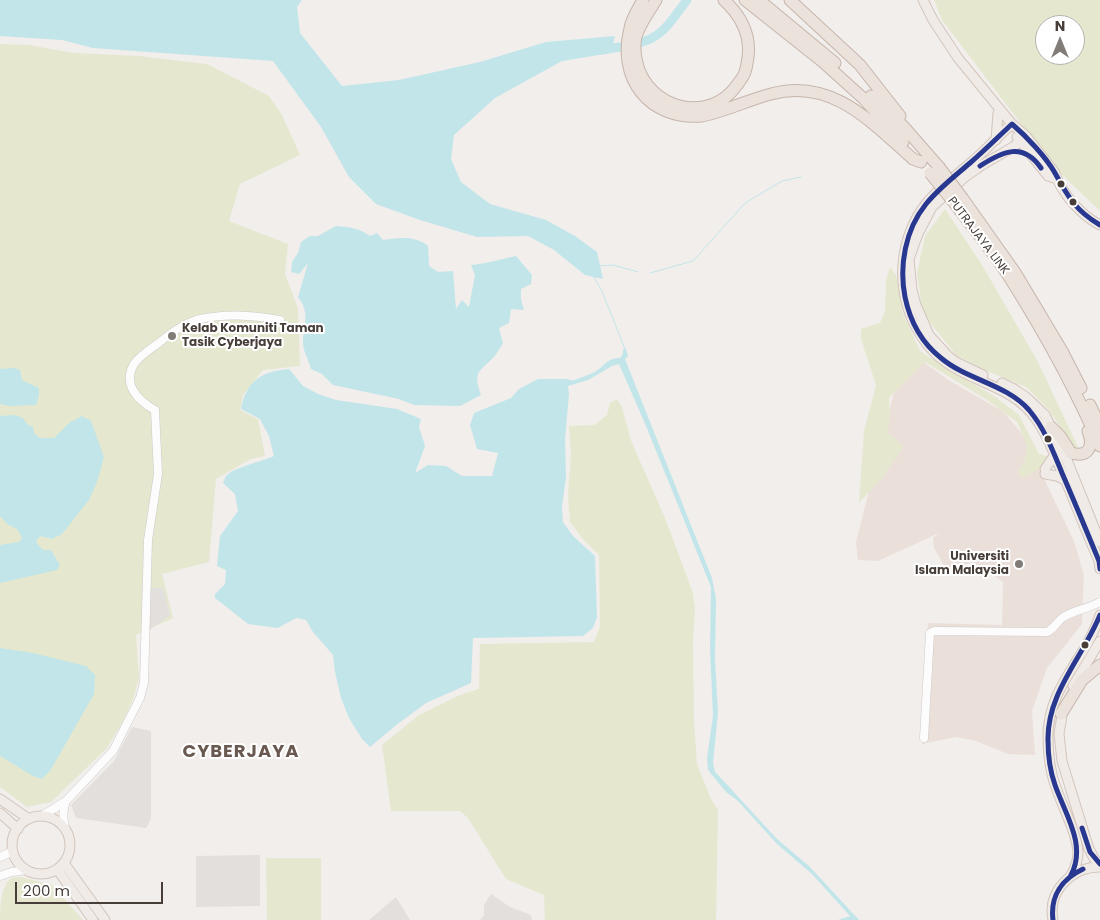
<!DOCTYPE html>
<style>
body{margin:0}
#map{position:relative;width:1100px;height:920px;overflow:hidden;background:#f1eeec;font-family:Poppins,sans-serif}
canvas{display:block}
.north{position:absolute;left:1035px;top:15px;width:50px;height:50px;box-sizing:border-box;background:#fff;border:1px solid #b5b2b0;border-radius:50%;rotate:0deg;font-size:14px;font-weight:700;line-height:20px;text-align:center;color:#473e39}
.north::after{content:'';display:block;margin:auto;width:18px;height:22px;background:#827c78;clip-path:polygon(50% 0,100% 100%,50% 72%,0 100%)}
.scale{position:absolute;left:15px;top:882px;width:148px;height:22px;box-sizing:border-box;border:2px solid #473e39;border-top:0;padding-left:6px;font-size:15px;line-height:18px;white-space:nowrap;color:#473e39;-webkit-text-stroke:4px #fff;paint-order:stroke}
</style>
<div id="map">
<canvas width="1100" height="920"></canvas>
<div class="north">N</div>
<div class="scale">200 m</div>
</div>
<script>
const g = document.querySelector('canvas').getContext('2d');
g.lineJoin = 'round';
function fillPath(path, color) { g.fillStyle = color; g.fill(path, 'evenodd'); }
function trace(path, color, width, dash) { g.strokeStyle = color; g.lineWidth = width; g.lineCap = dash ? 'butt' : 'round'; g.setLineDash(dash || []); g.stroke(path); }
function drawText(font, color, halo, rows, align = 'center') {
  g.font = font + ' Poppins,sans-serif'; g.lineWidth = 4; g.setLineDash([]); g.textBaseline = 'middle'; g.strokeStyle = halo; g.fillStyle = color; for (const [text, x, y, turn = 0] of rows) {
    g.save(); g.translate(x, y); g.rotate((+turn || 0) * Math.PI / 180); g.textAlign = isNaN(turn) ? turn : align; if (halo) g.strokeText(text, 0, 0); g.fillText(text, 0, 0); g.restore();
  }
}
fillPath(new Path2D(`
 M 919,359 L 950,381 L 1004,412 L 1026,439 L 1046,483 L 1074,541 L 1084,575 L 1082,624 L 1047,668 L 1032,711 L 1035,755 L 1008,754 L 976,741 L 956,737 L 922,744 L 928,623 L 1002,625 L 1003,582 L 984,568 L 970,563 L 952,569 L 943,564 L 934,548 L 933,538 L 939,533 L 878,561 L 858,560 L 856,542 L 895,388 Z`), '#ebdfda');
fillPath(new Path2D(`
 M 934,0 L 1100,0 L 1100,211 L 1053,166 L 942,20 ZM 1045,25 L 1075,25 L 1075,55 L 1045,55 Z
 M 0,44 L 29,45 L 74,53 L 139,56 L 207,64 L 269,96 L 282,115 L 300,155 L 240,184 L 229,221 L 288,244 L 285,274 L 298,308 L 300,366 L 263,370 L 243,395 L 240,410 L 258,419 L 265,456 L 251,459 L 216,479 L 209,562 L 162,574 L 173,618 L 136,635 L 139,677 L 134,697 L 123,721 L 107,748 L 51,802 L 27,807 L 0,787 Z
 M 945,209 L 982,265 L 1038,362 L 1079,449 L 1070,447 L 1068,439 L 1049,410 L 1026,387 L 987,371 L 956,355 L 923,314 L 917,273 L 925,236 Z
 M 890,267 L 896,275 L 903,314 L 920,351 L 943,366 L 994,396 L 1019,415 L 1039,454 L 1048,457 L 1044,467 L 1022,478 L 1018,472 L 1025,461 L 1027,446 L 1017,422 L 987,400 L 925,362 L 889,398 L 890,414 L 888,433 L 904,446 L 883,477 L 859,503 L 864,431 L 876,385 L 861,339 L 861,329 L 880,323 L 885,312 L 886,281 Z
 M 617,399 L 622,407 L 631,441 L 665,518 L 693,593 L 695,610 L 693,640 L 694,721 L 697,764 L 711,799 L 718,810 L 716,920 L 545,920 L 544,895 L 506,879 L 468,818 L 460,811 L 391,811 L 382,745 L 419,715 L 460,695 L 479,689 L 480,644 L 594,642 L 600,626 L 599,555 L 583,539 L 570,522 L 568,496 L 571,453 L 569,426 L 594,425 L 607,415 L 610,403 Z
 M 266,858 L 321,858 L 321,920 L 267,920 Z
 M 21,877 L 52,885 L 83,920 L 0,920 C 0,910 1,887 9,880 C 12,877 17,877 21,877 Z`), '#e5e8cf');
fillPath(new Path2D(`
 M 149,588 L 163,588 L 170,615 L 148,631 Z
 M 132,727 L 151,731 L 151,819 L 146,828 L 76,818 L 71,805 L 114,761 Z
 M 260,855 L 260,906 L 196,907 L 196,856 Z
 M 491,894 L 510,907 L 531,915 L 532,920 L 480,920 L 484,915 L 484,905 Z
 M 396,897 L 410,920 L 369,920 Z`), '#e3dfdd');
fillPath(new Path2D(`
 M 0,0 L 302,0 L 297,7 L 300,33 L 342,86 L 399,80 L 480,62 L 546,42 L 615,36 L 611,53 L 562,61 L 495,98 L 454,135 L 451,159 L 461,182 L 490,204 L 546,220 L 575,236 L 597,252 L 603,279 L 585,275 L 554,250 L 528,236 L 477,237 L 420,220 L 376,204 L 349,177 L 321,127 L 273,61 L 93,48 L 62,40 L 0,36 Z
 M 336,226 C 349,227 359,228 370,236 L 377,233 L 383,240 C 399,238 414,235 428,246 L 429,266 L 438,272 L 453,271 L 456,309 L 462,300 L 469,307 L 475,275 L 471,265 C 486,264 501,259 516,256 L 532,275 L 531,284 L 521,289 L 521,299 L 524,310 L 511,309 L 509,323 L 499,328 L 503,343 C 500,348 497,353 494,357 C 478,373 473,371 481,395 L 460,406 L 414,405 L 399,399 L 333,385 L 322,374 L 311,369 C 309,361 303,351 303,343 C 303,325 311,313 298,297 L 308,263 L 299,274 L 291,272 L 292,262 L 298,253 L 301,242 L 310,236 L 318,236 Z
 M 623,349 L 626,349 L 628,356 L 625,359 L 627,364 L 712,578 L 716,599 L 715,659 L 718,713 L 713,763 L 715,772 L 719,776 L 777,839 L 810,867 L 859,920 L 838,920 L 850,916 L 812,874 L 777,844 L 738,801 L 726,792 L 708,770 L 707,758 L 713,716 L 710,650 L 711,587 L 646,426 L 619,364 L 612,366 L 588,380 L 568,386 L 569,394 L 565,439 L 566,478 L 562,506 L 563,522 L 573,536 L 595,556 L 597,617 L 593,628 L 583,636 L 473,638 L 471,683 L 426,703 L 395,726 L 370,747 L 362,739 L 349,718 L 341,698 L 335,672 L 333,655 L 313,632 L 306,620 L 296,618 L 278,628 L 248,624 L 215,598 L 215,594 L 225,584 L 226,570 L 217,566 L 220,536 L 238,511 L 235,494 L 223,483 C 224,480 225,477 227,475 C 233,468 263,461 274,456 L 269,436 L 260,419 L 241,409 C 246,381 262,371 289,369 L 303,386 L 318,394 L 336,400 L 397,409 L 421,419 L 419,427 L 425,446 L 415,473 L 428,465 L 446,466 L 462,476 L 492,476 L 498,453 L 477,449 L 470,425 L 474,413 L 511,398 L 519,389 L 538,379 L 567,379 L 573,381 C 580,377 592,375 599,369 C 607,363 608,358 620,358 L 623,354 Z
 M 15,368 L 20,370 L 22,380 L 39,388 L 39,396 L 36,405 L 9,406 L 0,404 L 0,369 Z
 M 15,415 L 23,418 L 27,424 L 33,427 L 34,433 L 40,438 L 54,438 L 69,423 L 82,416 L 91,421 L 104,457 L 97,482 L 89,500 L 62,534 L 52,539 L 40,536 L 36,542 L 43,550 L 51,550 L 60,565 L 57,570 L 0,583 L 0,545 L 19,542 L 22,538 L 17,529 L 7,524 L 0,516 L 0,416 Z
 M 0,648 L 33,653 L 86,666 L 95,675 L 94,694 L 50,771 L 42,779 L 33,776 L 0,756 Z`), '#c2e5ea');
trace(new Path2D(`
 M 600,266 L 613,265 L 638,272
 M 650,273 L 693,261 L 745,203 L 782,181 L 801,177
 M 593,276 L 601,289 L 625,349`), '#c2e5ea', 1);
trace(new Path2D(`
 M 601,50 C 617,47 637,46 652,38 C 667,30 677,13 687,0`), '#c2e5ea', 9);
const minor = new Path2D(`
 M 924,738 L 930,633 L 934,631 L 1047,632 C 1054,629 1056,623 1062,618 C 1073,610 1088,609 1100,602
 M 66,801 C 62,812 63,820 66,831
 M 42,816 L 66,801 L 113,751 L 140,698 L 144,683 L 148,540 L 158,474 L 155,410 C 138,401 122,384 134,364 C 140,355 152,348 160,342 C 171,333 183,324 196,320 C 225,313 251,315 280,320
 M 0,857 L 13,851
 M 0,876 L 12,872 L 26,870`);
const major = new Path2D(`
 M 923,0 L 933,20 L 958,58 L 1012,124 L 1026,136 L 1055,173 C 1061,193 1082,216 1100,225
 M 1012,124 C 999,135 988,148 976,158 C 963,170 948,181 936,193 C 906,221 896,266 907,305 C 913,327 928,350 947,363 C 977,384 1014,387 1036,419 C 1047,434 1054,453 1061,470 C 1074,500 1086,531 1099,561 L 1100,569
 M 1017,137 L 1048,176 L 1057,179
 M 996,140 L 998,113
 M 983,375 L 956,362 L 948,356 L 929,335 L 916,305 L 912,290 L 909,259 L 918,234 L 932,207 L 965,177 L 982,165 L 1013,147 L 1026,136
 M 1002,383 L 1014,389 L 1026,397 L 1045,415 L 1067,460 L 1100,542
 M 1045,469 L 1054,456
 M 1045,474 L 1057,476 L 1065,480
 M 1073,686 L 1100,641
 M 1063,709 L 1059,734 L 1062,761 L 1089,849 L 1095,860 L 1100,864
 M 0,799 L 29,819
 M 0,813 L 18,829
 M12 845a29 29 0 1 1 58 0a29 29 0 1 1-58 0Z
 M 64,863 L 105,920
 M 57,869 L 93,920
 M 1071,875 C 1075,868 1078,861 1078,853 C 1077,830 1057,798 1052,774 C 1049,762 1048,748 1048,736 C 1048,687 1086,659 1100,615
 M 1053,920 C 1047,891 1072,867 1100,867`);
const highway = new Path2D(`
 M 643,0 C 638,9 632,18 630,28 C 617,79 649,120 702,116 C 726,111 748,100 771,94 C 832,77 872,123 913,159 L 921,162
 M 656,0 C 649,12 640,23 636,37 C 634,45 635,55 637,63 C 648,109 709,125 737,85 C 740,81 744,76 745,72 C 747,67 747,62 748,57 C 751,34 740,15 724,0
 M 745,0 L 823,62 L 864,99 L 903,142
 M 759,0 L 835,63
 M 790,0 L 860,65 L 900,116
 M 871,96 L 904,127 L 939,167
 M 963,199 L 1016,274 L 1062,351 L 1081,388
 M 956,205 C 974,229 994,253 1010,278 C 1044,332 1075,388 1100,446
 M 1090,405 L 1100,426
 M 1051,427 L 1060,436 L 1071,453 C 1089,458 1094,446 1088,431
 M 1061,714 L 1082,680 L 1100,665`);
trace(minor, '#cecac8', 9);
trace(major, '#d2c5bc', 11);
trace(highway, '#c6b5ab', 13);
trace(minor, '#fdfcfc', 8);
trace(major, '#f0ebe6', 9);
trace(highway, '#ebe2dc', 11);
const highwayBridge = new Path2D(`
 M 939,167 L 963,199
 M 930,173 L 956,205`);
trace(highwayBridge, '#c6b5ab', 13, []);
trace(highwayBridge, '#ebe2dc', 11);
trace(new Path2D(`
 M 980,166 C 1003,151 1023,142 1041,168
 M 1100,225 C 1076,211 1068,197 1055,173 C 1046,157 1026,136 1012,124 C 998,137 985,150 970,163 C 955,176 939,188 926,204 C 905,230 899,266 905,297 C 910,321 922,343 941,358 C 967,380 1006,384 1029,410 C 1045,429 1053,451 1062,473 C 1075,503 1087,532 1099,561 L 1100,569
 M 1082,828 L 1090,852 L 1100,864
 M 1071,875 C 1087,845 1065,814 1055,785 C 1050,771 1048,755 1048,740 C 1047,693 1083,657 1100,615
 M 1053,920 C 1050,896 1062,879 1083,869`), '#283890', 5);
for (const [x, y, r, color] of [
 [1061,184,4.5,"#473e39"],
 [1073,202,4.5,"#473e39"],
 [172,336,5,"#827c78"],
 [1048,439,4.5,"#473e39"],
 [1019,564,5,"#827c78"],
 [1085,645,4.5,"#473e39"]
]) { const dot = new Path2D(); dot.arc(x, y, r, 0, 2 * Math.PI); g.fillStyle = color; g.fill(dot); trace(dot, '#fff', 2); }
drawText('12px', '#473e39', '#fff', [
 ["PUTRAJAYA LINK",978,236,53]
]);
drawText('bold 12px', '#473e39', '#fff', [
 ["Kelab Komuniti Taman",182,329],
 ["Tasik Cyberjaya",182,343],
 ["Universiti",1009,557,"right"],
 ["Islam Malaysia",1009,571,"right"]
], 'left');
g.letterSpacing = '1px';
drawText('bold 18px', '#695951', '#fff', [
 ["CYBERJAYA",241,752]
]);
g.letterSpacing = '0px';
</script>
